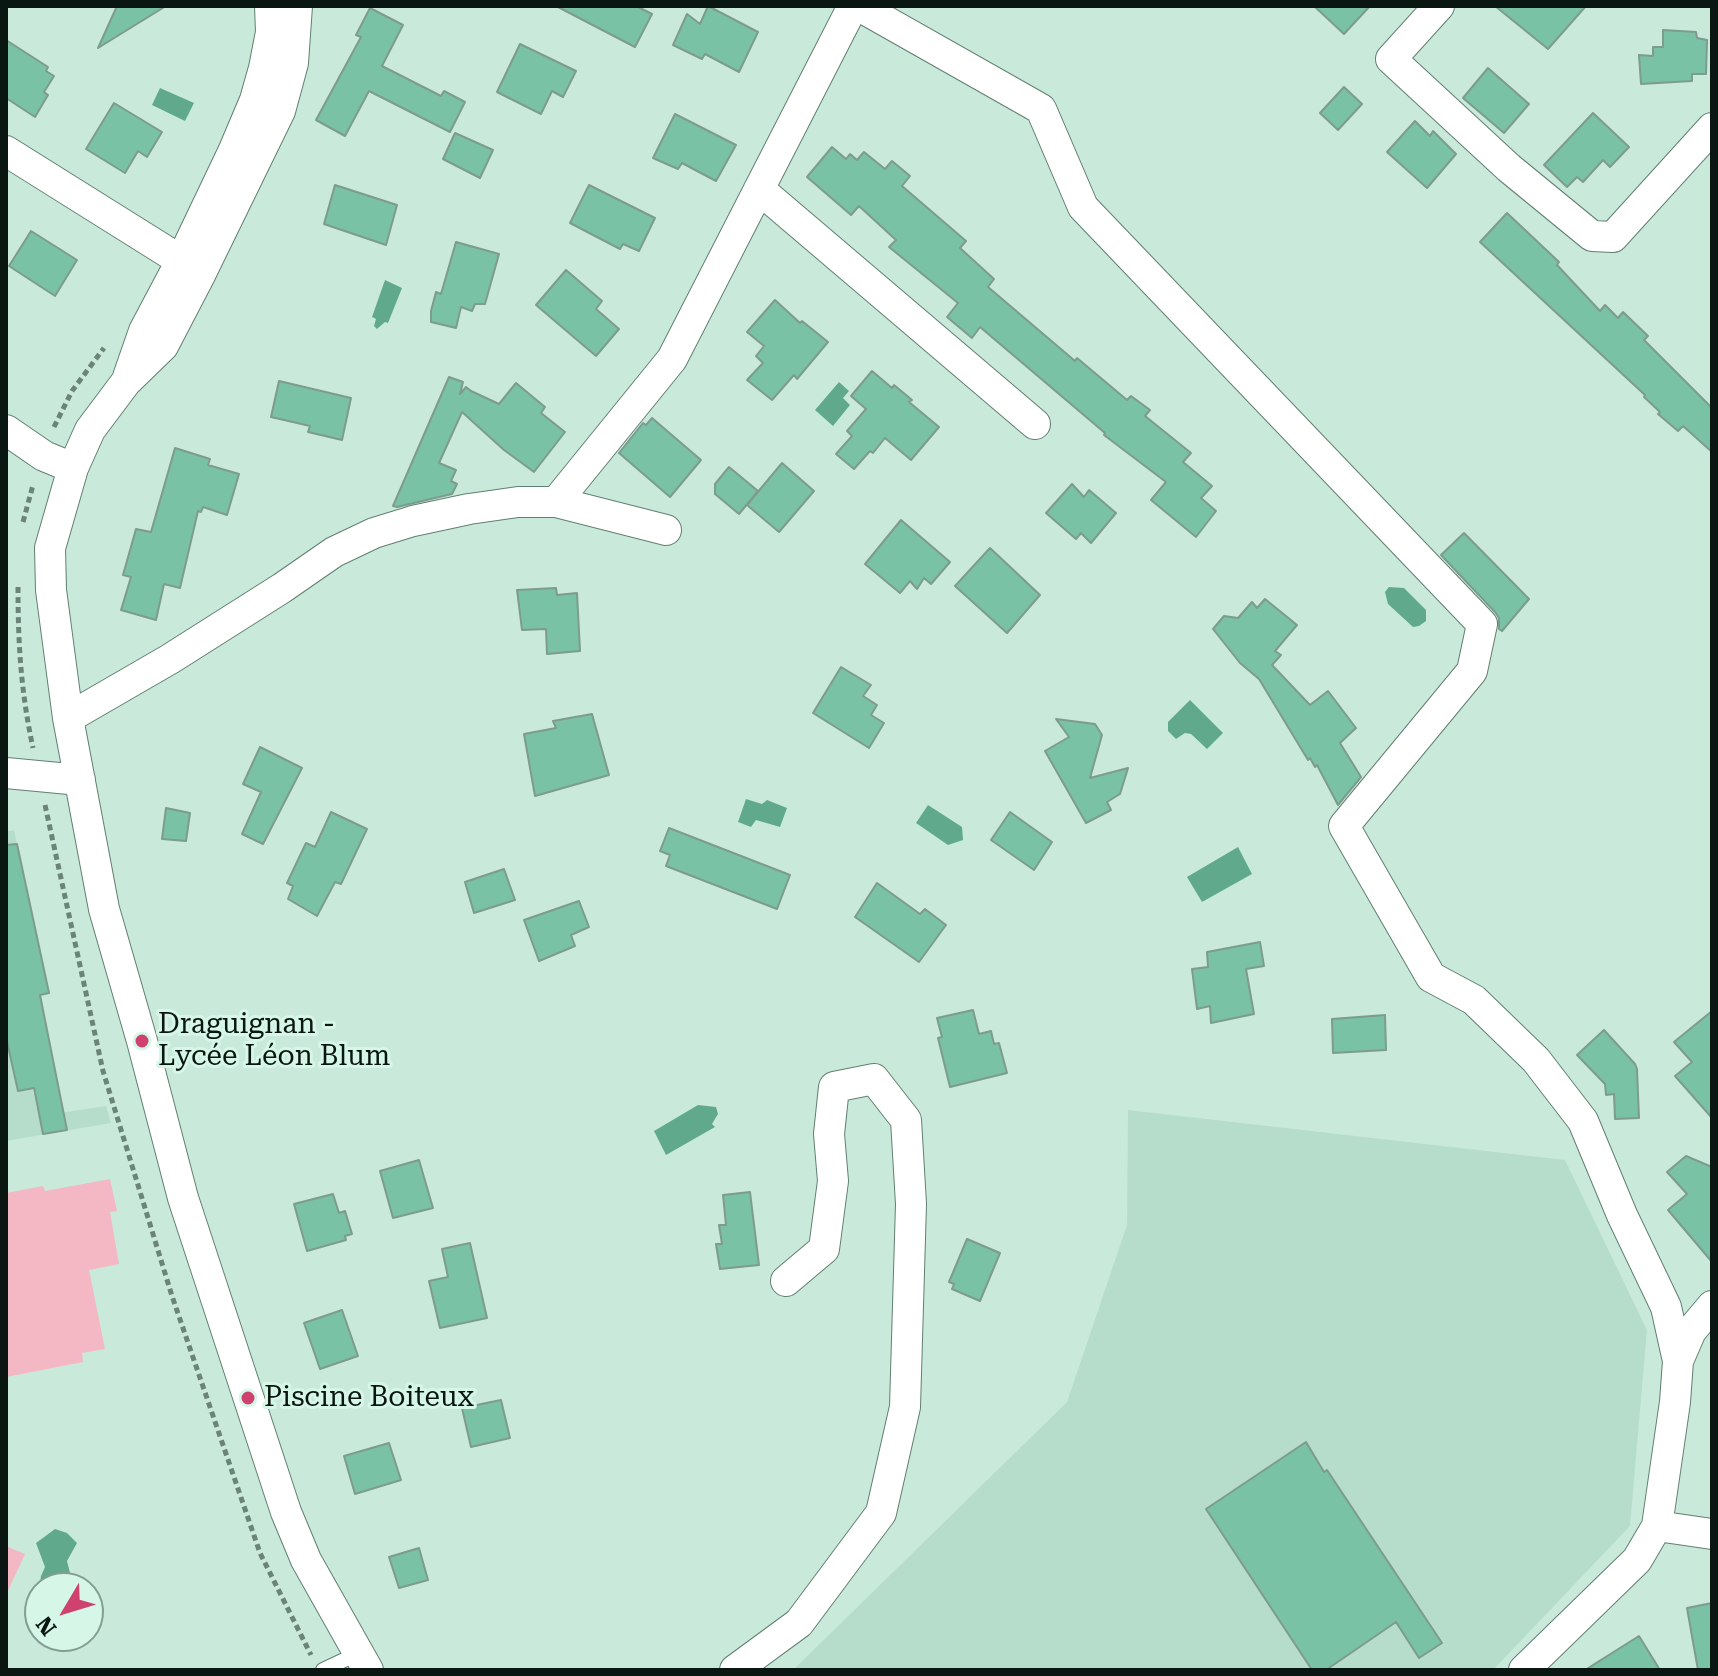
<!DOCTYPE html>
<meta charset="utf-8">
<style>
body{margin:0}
#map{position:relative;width:1718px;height:1676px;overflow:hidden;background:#c9eadb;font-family:"Roboto Serif",serif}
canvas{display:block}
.frame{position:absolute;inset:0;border:8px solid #0a1611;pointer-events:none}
.north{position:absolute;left:24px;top:1572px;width:80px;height:80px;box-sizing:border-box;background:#d6f7e8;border:2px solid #849d92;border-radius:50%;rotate:232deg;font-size:22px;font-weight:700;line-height:32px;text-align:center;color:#0a1611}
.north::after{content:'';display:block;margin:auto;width:28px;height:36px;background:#cf426f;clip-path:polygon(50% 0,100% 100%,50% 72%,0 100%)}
</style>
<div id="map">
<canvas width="1718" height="1676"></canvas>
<div class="frame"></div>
<div class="north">N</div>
</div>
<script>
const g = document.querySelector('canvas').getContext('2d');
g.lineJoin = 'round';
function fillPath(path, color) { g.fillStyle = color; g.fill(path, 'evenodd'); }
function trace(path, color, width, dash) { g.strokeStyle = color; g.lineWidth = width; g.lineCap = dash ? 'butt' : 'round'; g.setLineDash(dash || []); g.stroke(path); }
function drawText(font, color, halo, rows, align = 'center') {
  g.font = font + ' "Roboto Serif",serif'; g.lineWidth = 6; g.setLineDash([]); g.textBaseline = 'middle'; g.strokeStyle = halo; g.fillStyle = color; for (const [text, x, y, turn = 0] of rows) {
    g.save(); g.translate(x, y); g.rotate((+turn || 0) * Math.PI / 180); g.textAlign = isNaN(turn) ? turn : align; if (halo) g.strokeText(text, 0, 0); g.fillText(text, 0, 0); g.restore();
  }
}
fillPath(new Path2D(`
 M 14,830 L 49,993 L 40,996 L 58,1082 L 32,1088 L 39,1116 L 106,1106 L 111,1123 L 6,1141 L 6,832 Z
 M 1128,1110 L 1565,1160 L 1647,1330 L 1630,1526 L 1493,1670 L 793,1670 L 1067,1402 L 1127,1225 Z`), '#b6ddcc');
fillPath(new Path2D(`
 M 110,1179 L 117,1211 L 110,1212 L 119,1264 L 89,1270 L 105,1349 L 82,1353 L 83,1362 L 6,1377 L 6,1193 L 43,1186 L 45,1191 Z
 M 6,1546 L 25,1554 L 6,1595 Z`), '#f3b8c4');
fillPath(new Path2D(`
 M 160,88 L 194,103 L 185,121 L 152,105 Z
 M 385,280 L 402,288 L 388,323 L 385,322 L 377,329 L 374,326 L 376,319 L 372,317 Z
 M 839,382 L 849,391 L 843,398 L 850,405 L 833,426 L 815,410 Z
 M 1389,587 L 1404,588 L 1426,610 L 1426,621 L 1419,626 L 1413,627 L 1388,604 L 1385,592 Z
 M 1190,700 L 1223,733 L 1207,749 L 1191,734 L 1185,733 L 1176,739 L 1168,731 L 1168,722 Z
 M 746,799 L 762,804 L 767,800 L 787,808 L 780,827 L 756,820 L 751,827 L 738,822 Z
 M 928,805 L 962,827 L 963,840 L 948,845 L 916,823 Z
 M 1238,847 L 1252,874 L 1202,902 L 1187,877 Z
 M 698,1105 L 716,1107 L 718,1114 L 712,1124 L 715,1127 L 666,1155 L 654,1131 Z
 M 55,1529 L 67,1533 L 77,1543 L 67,1561 L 73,1585 L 71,1588 L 40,1588 L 40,1593 L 39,1592 L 41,1576 L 45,1567 L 36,1543 Z`), '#61a98d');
const building = new Path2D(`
 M 117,6 L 166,6 L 98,48 Z
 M 556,6 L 636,6 L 652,14 L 635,47 Z
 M 708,6 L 758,32 L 739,72 L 705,54 L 702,59 L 673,45 L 687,14 L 700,24 Z
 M 1314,6 L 1370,6 L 1344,34 Z
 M 1495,6 L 1586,6 L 1548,49 Z
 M 370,8 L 403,25 L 382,66 L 441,96 L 444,91 L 465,102 L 450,132 L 369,91 L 345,136 L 316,120 L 361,37 L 356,35 Z
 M 1663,30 L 1696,32 L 1697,38 L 1707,40 L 1706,74 L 1692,74 L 1692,81 L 1641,84 L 1639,55 L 1653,56 L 1653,47 L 1663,47 Z
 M 6,40 L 48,67 L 46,71 L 54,76 L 44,92 L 48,95 L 35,117 L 6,98 Z
 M 520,44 L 576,71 L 563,97 L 552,91 L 541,114 L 497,92 Z
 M 1488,68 L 1529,104 L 1504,133 L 1463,98 Z
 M 1344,87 L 1362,104 L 1338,130 L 1320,113 Z
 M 114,103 L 162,132 L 147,157 L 138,151 L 125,173 L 86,149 Z
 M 1593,113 L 1629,147 L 1610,167 L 1603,160 L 1583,182 L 1577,177 L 1567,187 L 1544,165 Z
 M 675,114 L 736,145 L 716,181 L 682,163 L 678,169 L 653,158 Z
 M 1415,121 L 1430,136 L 1433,131 L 1456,154 L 1427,188 L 1387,152 Z
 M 455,133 L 493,150 L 480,178 L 443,159 Z
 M 832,147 L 846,159 L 850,154 L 857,160 L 864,152 L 885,169 L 892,161 L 910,176 L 902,186 L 966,241 L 960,248 L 994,279 L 988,287 L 1075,361 L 1077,358 L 1127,400 L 1131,396 L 1150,410 L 1145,416 L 1191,453 L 1183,462 L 1212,486 L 1201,498 L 1216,511 L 1196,537 L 1151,500 L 1166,482 L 1104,435 L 1105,433 L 980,327 L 972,338 L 947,317 L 958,303 L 889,247 L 896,240 L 859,206 L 851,215 L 807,177 Z
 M 335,185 L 397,205 L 386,245 L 324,224 Z
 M 589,185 L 655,218 L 639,251 L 623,244 L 620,249 L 570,223 Z
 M 1507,213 L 1559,262 L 1557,265 L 1600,311 L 1605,305 L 1618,318 L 1623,312 L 1648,336 L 1644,340 L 1712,408 L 1712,452 L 1683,426 L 1678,431 L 1658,414 L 1660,412 L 1644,397 L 1645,395 L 1480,242 Z
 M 31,231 L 77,260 L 55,296 L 9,266 Z
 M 456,242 L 499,254 L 485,304 L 475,304 L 472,311 L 461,307 L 456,328 L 431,322 L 431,311 L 436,292 L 441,294 Z
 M 566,270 L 602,301 L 596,309 L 619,329 L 596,356 L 536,305 Z
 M 775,300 L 800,323 L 802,321 L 828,342 L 797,379 L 794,375 L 772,400 L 747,380 L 763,363 L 756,356 L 764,346 L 747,332 Z
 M 872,371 L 892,388 L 894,385 L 912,400 L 909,402 L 939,427 L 911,460 L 885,438 L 873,453 L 870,451 L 854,469 L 836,454 L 852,436 L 847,431 L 866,409 L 851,396 Z
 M 449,377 L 463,382 L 460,394 L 466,387 L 471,391 L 499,404 L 516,383 L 545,407 L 541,413 L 565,432 L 534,472 L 504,450 L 462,412 L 439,463 L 456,470 L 451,481 L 457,484 L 452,494 L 397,507 L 393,506 Z
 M 279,381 L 351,398 L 342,440 L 308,432 L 310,426 L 271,417 Z
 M 652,418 L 701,460 L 670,497 L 619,453 L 643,423 L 646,425 Z
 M 175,448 L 210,459 L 208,465 L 239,474 L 227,515 L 203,507 L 201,512 L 198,511 L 180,588 L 164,584 L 156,620 L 121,610 L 131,577 L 123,575 L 136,529 L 151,532 Z
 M 782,463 L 814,491 L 779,532 L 747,505 Z
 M 729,467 L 758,491 L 739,514 L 715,494 L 715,484 Z
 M 1072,484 L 1084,497 L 1089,490 L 1116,513 L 1091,543 L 1081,533 L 1076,539 L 1046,513 Z
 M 901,520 L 950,562 L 931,584 L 924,578 L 917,589 L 910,581 L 900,593 L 865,564 Z
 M 1464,533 L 1529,599 L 1502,631 L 1499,629 L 1499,618 L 1495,612 L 1441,555 Z
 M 990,548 L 1040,595 L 1007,633 L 955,586 Z
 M 556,588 L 557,595 L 577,593 L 580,651 L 547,654 L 546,629 L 522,630 L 517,590 Z
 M 1265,599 L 1297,625 L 1275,651 L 1281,655 L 1272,665 L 1310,705 L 1328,691 L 1356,728 L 1340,743 L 1361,777 L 1338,805 L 1317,765 L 1315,767 L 1310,758 L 1308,760 L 1259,679 L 1240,663 L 1213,629 L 1224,616 L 1238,618 L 1252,602 L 1257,608 Z
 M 841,667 L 871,685 L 863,696 L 877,705 L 871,715 L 884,723 L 869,748 L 813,713 Z
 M 592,714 L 609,775 L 535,796 L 524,734 L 556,728 L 553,721 Z
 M 1056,719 L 1095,724 L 1102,735 L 1090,778 L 1128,768 L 1120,794 L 1107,802 L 1111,810 L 1086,823 L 1045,751 L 1069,737 Z
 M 260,747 L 302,768 L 263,844 L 242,834 L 261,792 L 243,784 Z
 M 166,808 L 190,813 L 186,841 L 162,839 Z
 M 331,812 L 367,829 L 341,884 L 335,882 L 317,916 L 288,899 L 293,886 L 287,883 L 306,843 L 315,847 Z
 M 1010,812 L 1052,842 L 1034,870 L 991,840 Z
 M 669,828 L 790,875 L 777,909 L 666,866 L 670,855 L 660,851 Z
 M 17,844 L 49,993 L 40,995 L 67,1130 L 43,1134 L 34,1088 L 18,1091 L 6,1037 L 6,845 Z
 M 504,869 L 515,900 L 474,913 L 465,882 Z
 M 877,883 L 920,914 L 925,909 L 946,925 L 919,962 L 855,917 Z
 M 579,901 L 589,927 L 571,935 L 575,946 L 539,961 L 524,920 Z
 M 1260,942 L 1264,966 L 1246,969 L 1254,1014 L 1211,1023 L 1210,1006 L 1197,1009 L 1192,969 L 1208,967 L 1207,952 Z
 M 973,1010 L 979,1034 L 991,1031 L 994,1044 L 999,1043 L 1007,1073 L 950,1087 L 938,1038 L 942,1037 L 937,1018 Z
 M 1712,1011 L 1712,1118 L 1675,1076 L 1692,1062 L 1674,1042 Z
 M 1385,1015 L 1386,1050 L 1333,1053 L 1332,1019 Z
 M 1604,1030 L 1635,1064 L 1637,1069 L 1639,1118 L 1615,1119 L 1614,1094 L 1606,1095 L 1605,1084 L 1577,1055 Z
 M 1686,1156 L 1712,1167 L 1712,1262 L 1668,1210 L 1687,1194 L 1667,1172 Z
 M 419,1160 L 433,1208 L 393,1218 L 380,1171 Z
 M 750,1192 L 759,1265 L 720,1269 L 716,1244 L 722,1244 L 719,1225 L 726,1225 L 723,1195 Z
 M 333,1194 L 339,1213 L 345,1211 L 352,1234 L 345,1236 L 346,1240 L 307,1251 L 294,1204 Z
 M 967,1239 L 1000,1253 L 980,1301 L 952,1289 L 954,1284 L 949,1282 Z
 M 470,1243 L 487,1318 L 440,1328 L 429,1281 L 448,1277 L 442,1249 Z
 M 342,1310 L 358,1356 L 320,1369 L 304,1323 Z
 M 501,1400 L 510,1438 L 471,1447 L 462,1408 Z
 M 1306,1442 L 1324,1472 L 1327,1470 L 1442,1643 L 1419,1658 L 1396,1622 L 1326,1670 L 1312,1670 L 1206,1509 Z
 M 389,1443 L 401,1480 L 355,1494 L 344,1456 Z
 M 419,1548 L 428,1580 L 399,1588 L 389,1557 Z
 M 1712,1603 L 1712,1670 L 1698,1670 L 1687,1608 Z
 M 1639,1636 L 1660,1670 L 1585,1670 Z`);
fillPath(building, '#7ac2a5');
trace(building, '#7d9b8e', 2);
const service = new Path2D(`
 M 323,1670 L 359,1653`);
const minor = new Path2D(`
 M 297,6 L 293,63 L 280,111 L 201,273 L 163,346 L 126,382 L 90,430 L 73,468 L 50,548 L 51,590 L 68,718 L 104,909 L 142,1041 L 183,1198 L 286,1512 L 306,1560 L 368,1670
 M 859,6 L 1041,109 L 1083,207 L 1482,624 L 1472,671 L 1344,826 L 1431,977 L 1474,1000 L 1536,1060 L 1583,1121 L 1622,1215 L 1666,1307 L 1678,1361
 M 1439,6 L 1391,59 L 1509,168 L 1592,236 L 1613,237 L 1712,128
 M 6,151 L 196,270
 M 759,189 L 1035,424
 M 128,377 L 144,331 L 181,261 L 233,152 L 255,100 L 264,68 L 271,32 L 270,6
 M 6,430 L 44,456 L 73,468
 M 556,502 L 672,359 L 853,6
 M 68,718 L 170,659 L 282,588 L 334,552 L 374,533 L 413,521 L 469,509 L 518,502 L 556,502 L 666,530
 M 6,773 L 80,780
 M 1657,1526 L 1712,1534
 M 735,1670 L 799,1623 L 881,1513 L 905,1407 L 911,1204 L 906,1120 L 874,1079 L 834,1087 L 829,1134 L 833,1181 L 824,1249 L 786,1281
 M 1524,1670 L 1637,1560 L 1657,1526 L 1675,1402 L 1678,1361 L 1691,1331 L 1712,1306`);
trace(service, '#617f72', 16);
trace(minor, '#617f72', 32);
trace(new Path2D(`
 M 54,427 L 72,391 L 104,348
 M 23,522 L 33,485
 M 18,587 C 18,645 21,692 33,748
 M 45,805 L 103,1071 L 172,1296 L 260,1553 L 311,1655`), '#6c8379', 5, [6, 4]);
trace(service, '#fff', 14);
trace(minor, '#fff', 30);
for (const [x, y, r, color] of [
 [142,1041,8,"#cf426f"],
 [248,1398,8,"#cf426f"]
]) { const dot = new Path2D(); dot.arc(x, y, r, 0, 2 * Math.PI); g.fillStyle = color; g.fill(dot); trace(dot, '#d6f7e8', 3); }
drawText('28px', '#0a1611', '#d6f7e8', [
 ["Draguignan -",158,1025],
 ["Lycée Léon Blum",158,1057],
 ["Piscine Boiteux",264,1398]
], 'left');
</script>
